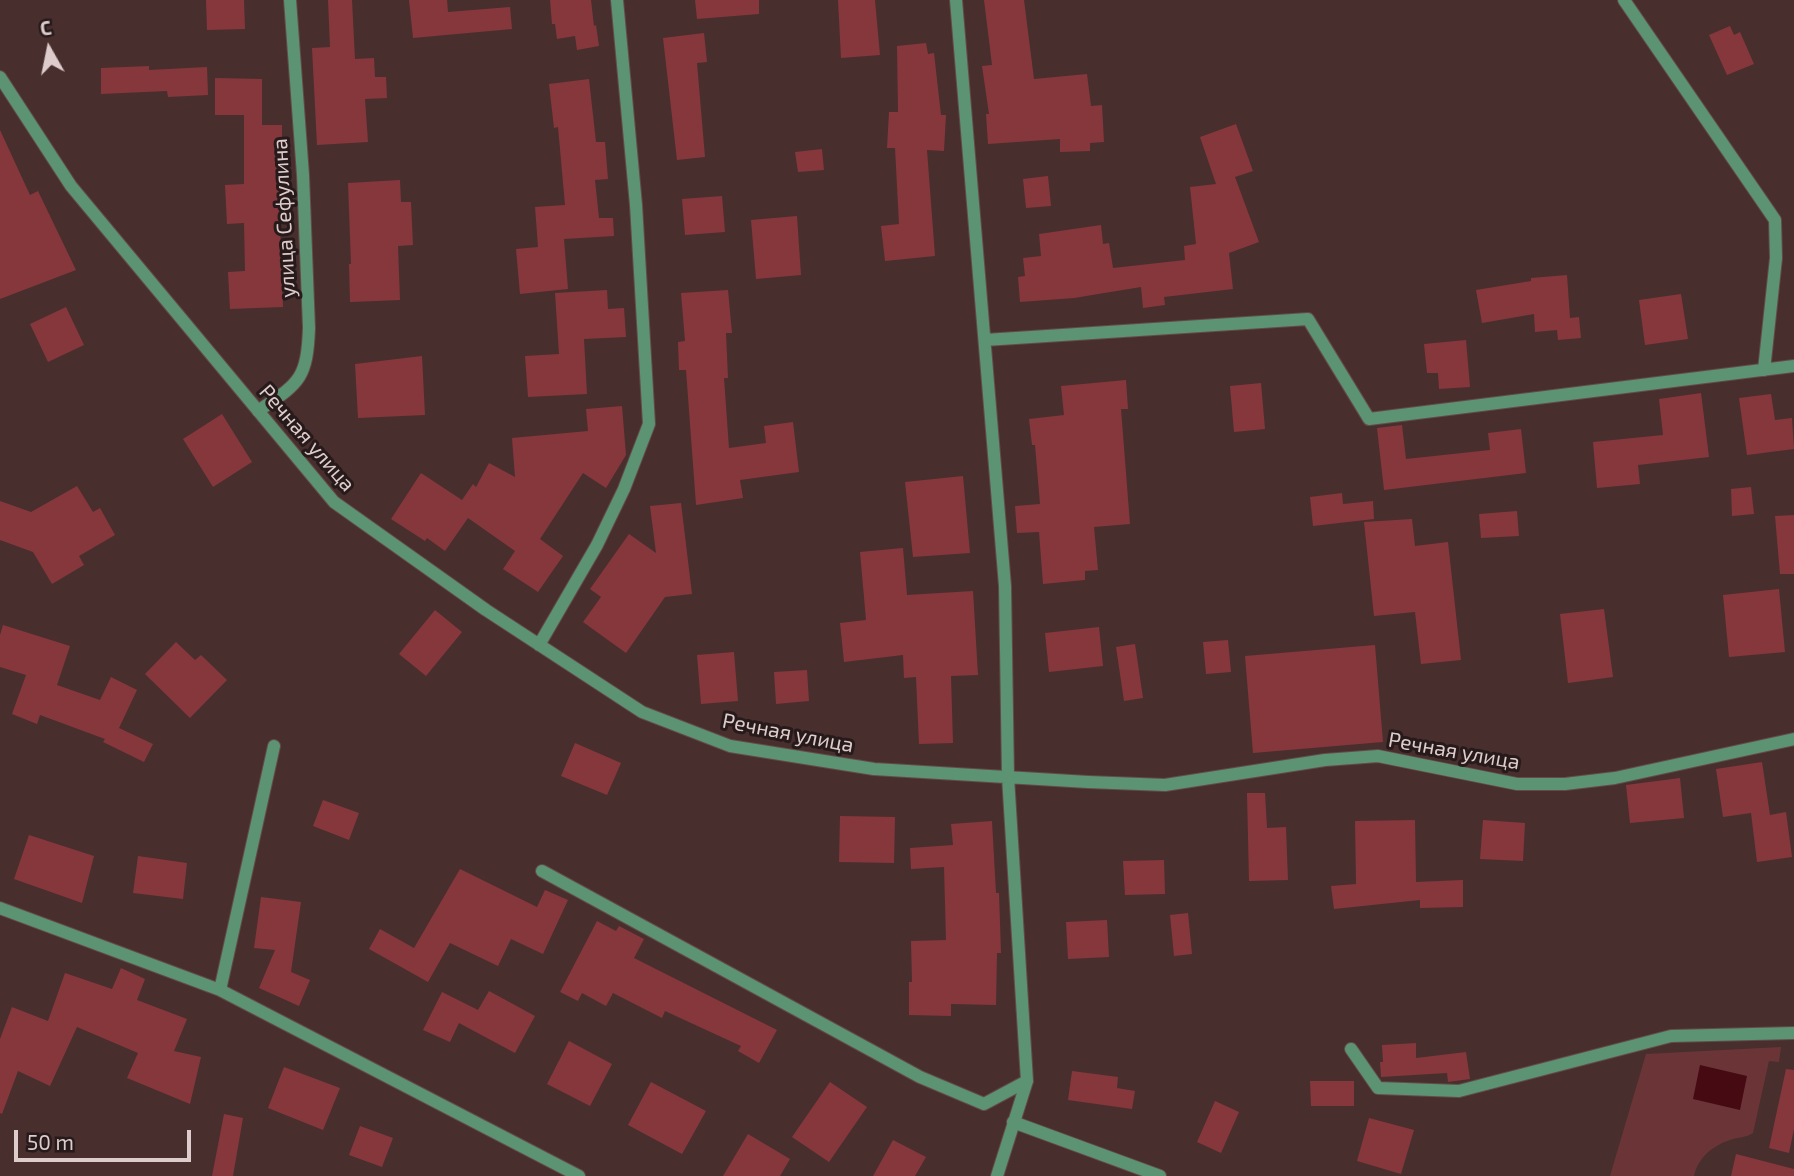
<!DOCTYPE html>
<meta charset="utf-8">
<style>
body{margin:0}
#map{position:relative;width:1794px;height:1176px;overflow:hidden;background:#492e2e;font-family:"Exo 2",sans-serif}
canvas{display:block}
.north{position:absolute;left:14px;top:14px;width:70px;height:70px;-webkit-text-stroke:5px #271a1a;paint-order:stroke;rotate:351deg;font-size:19px;font-weight:700;line-height:28px;text-align:center;color:#decccc}
.north::after{content:'';display:block;margin:auto;width:24px;height:32px;background:#decccc;clip-path:polygon(50% 0,100% 100%,50% 72%,0 100%)}
.scale{position:absolute;left:14px;top:1130px;width:177px;height:32px;box-sizing:border-box;border:4px solid #decccc;border-top:0;padding-left:9px;font-size:21px;line-height:24px;white-space:nowrap;color:#decccc;-webkit-text-stroke:5px #271a1a;paint-order:stroke}
</style>
<div id="map">
<canvas width="1794" height="1176"></canvas>
<div class="north">С</div>
<div class="scale">50 m</div>
</div>
<script>
const g = document.querySelector('canvas').getContext('2d');
g.lineJoin = 'round';
function fillPath(path, color) { g.fillStyle = color; g.fill(path, 'evenodd'); }
function trace(path, color, width, dash) { g.strokeStyle = color; g.lineWidth = width; g.lineCap = dash ? 'butt' : 'round'; g.setLineDash(dash || []); g.stroke(path); }
function drawText(font, color, halo, rows, align = 'center') {
  g.font = font + ' "Exo 2",sans-serif'; g.lineWidth = 6; g.setLineDash([]); g.textBaseline = 'middle'; g.strokeStyle = halo; g.fillStyle = color; for (const [text, x, y, turn = 0] of rows) {
    g.save(); g.translate(x, y); g.rotate((+turn || 0) * Math.PI / 180); g.textAlign = isNaN(turn) ? turn : align; if (halo) g.strokeText(text, 0, 0); g.fillText(text, 0, 0); g.restore();
  }
}
fillPath(new Path2D(`
 M 1781,1047 L 1779,1062 L 1769,1061 L 1753,1133 C 1746,1138 1738,1137 1730,1140 C 1712,1146 1698,1158 1694,1176 L 1610,1176 L 1646,1054 Z`), '#6b3537');
fillPath(new Path2D(`
 M 1700,1065 L 1747,1076 L 1740,1110 L 1693,1099 Z`), '#450a12');
fillPath(new Path2D(`
 M 206,0 L 244,0 L 245,29 L 207,30 Z
 M 328,0 L 352,0 L 355,59 L 374,58 L 375,77 L 386,77 L 387,98 L 365,99 L 368,142 L 317,145 L 312,48 L 330,47 Z
 M 409,0 L 447,0 L 448,12 L 510,7 L 512,29 L 413,38 Z
 M 550,0 L 591,0 L 594,26 L 596,25 L 599,46 L 577,50 L 575,36 L 557,39 L 555,24 L 552,24 Z
 M 695,0 L 759,0 L 759,14 L 697,19 Z
 M 838,0 L 875,0 L 880,55 L 841,58 Z
 M 984,0 L 1024,0 L 1034,79 L 1087,74 L 1091,106 L 1102,105 L 1104,142 L 1090,143 L 1090,151 L 1060,152 L 1060,139 L 988,144 L 986,114 L 989,114 L 982,66 L 992,65 Z
 M 1730,26 L 1734,35 L 1740,32 L 1754,64 L 1727,75 L 1709,35 Z
 M 704,33 L 707,62 L 697,63 L 705,157 L 677,160 L 663,38 Z
 M 926,43 L 928,54 L 934,53 L 941,115 L 946,115 L 944,151 L 927,150 L 935,256 L 885,261 L 881,226 L 899,224 L 895,148 L 887,148 L 889,112 L 898,112 L 897,46 Z
 M 149,66 L 149,70 L 207,67 L 208,95 L 168,97 L 167,91 L 101,94 L 101,68 Z
 M 215,78 L 262,79 L 262,125 L 282,125 L 282,169 L 278,169 L 283,307 L 230,309 L 228,272 L 245,271 L 244,223 L 227,224 L 225,185 L 244,184 L 244,115 L 215,115 Z
 M 589,79 L 596,142 L 605,142 L 608,179 L 595,180 L 599,218 L 613,218 L 614,236 L 564,239 L 568,289 L 520,294 L 516,249 L 538,247 L 535,207 L 565,205 L 558,127 L 554,128 L 549,84 Z
 M 1236,124 L 1253,171 L 1235,177 L 1259,242 L 1229,253 L 1233,289 L 1164,297 L 1165,305 L 1143,308 L 1141,287 L 1074,298 L 1020,302 L 1018,277 L 1025,276 L 1023,258 L 1041,256 L 1039,234 L 1101,225 L 1103,244 L 1109,243 L 1113,268 L 1185,260 L 1184,246 L 1196,244 L 1190,187 L 1216,184 L 1200,137 Z
 M 0,130 L 30,195 L 38,191 L 76,270 L 0,299 Z
 M 822,149 L 824,170 L 798,172 L 795,152 Z
 M 1048,176 L 1051,206 L 1026,208 L 1023,179 Z
 M 400,180 L 401,202 L 411,202 L 413,245 L 398,246 L 400,300 L 350,302 L 349,264 L 351,264 L 348,183 Z
 M 722,196 L 725,232 L 685,235 L 682,199 Z
 M 797,216 L 801,275 L 756,279 L 751,220 Z
 M 1567,275 L 1570,318 L 1579,317 L 1581,338 L 1558,340 L 1557,330 L 1535,332 L 1534,314 L 1482,323 L 1476,290 L 1531,281 L 1531,278 Z
 M 607,290 L 608,309 L 624,308 L 626,337 L 584,339 L 587,394 L 528,397 L 525,356 L 559,354 L 555,293 Z
 M 728,290 L 732,333 L 726,333 L 728,378 L 724,378 L 729,448 L 766,443 L 764,426 L 793,422 L 799,472 L 740,480 L 743,498 L 696,505 L 686,370 L 679,370 L 678,342 L 685,341 L 681,293 Z
 M 1681,294 L 1688,339 L 1645,345 L 1639,300 Z
 M 66,307 L 84,345 L 48,362 L 30,324 Z
 M 1466,340 L 1470,387 L 1439,389 L 1438,373 L 1427,373 L 1424,344 Z
 M 422,356 L 425,415 L 358,418 L 355,364 Z
 M 1126,380 L 1128,409 L 1121,409 L 1130,524 L 1094,527 L 1098,570 L 1085,571 L 1085,580 L 1043,584 L 1039,532 L 1017,533 L 1015,506 L 1040,504 L 1035,445 L 1032,445 L 1029,419 L 1064,415 L 1061,386 Z
 M 1261,383 L 1265,429 L 1234,432 L 1230,386 Z
 M 1701,393 L 1709,457 L 1638,465 L 1640,484 L 1597,488 L 1593,442 L 1663,435 L 1659,399 Z
 M 1771,394 L 1775,420 L 1792,418 L 1794,449 L 1747,455 L 1739,398 Z
 M 622,406 L 626,455 L 606,488 L 583,473 L 540,539 L 563,556 L 538,592 L 503,569 L 515,551 L 468,518 L 445,551 L 427,538 L 425,541 L 391,519 L 421,473 L 462,500 L 473,484 L 476,487 L 489,463 L 515,477 L 512,438 L 588,431 L 586,409 Z
 M 222,414 L 252,462 L 213,487 L 183,439 Z
 M 1402,425 L 1406,459 L 1490,450 L 1488,433 L 1521,429 L 1526,473 L 1384,490 L 1377,428 Z
 M 963,476 L 970,553 L 913,557 L 905,482 Z
 M 77,486 L 93,512 L 100,508 L 115,535 L 79,556 L 84,565 L 52,584 L 33,552 L 0,540 L 0,501 L 31,512 Z
 M 1751,487 L 1754,514 L 1732,516 L 1731,489 Z
 M 1342,493 L 1343,504 L 1373,501 L 1374,519 L 1313,526 L 1310,497 Z
 M 681,503 L 692,594 L 665,597 L 626,653 L 583,622 L 601,597 L 590,589 L 629,534 L 656,553 L 650,506 Z
 M 1517,511 L 1519,536 L 1481,538 L 1479,514 Z
 M 1794,515 L 1794,574 L 1780,574 L 1775,516 Z
 M 1412,519 L 1415,546 L 1448,542 L 1461,660 L 1421,664 L 1415,612 L 1374,616 L 1364,522 Z
 M 903,548 L 907,595 L 973,591 L 978,675 L 951,676 L 953,743 L 919,744 L 916,677 L 904,678 L 903,655 L 844,662 L 840,623 L 866,620 L 860,552 Z
 M 1779,589 L 1785,652 L 1729,657 L 1723,595 Z
 M 1604,609 L 1613,677 L 1568,683 L 1560,614 Z
 M 435,610 L 462,632 L 426,676 L 399,654 Z
 M 3,625 L 70,646 L 57,685 L 100,700 L 111,677 L 137,690 L 119,728 L 153,744 L 144,762 L 103,742 L 105,739 L 40,715 L 37,724 L 12,714 L 26,675 L 0,667 L 0,635 Z
 M 1099,627 L 1103,666 L 1049,672 L 1045,633 Z
 M 1228,640 L 1231,672 L 1206,674 L 1203,642 Z
 M 176,642 L 195,660 L 201,655 L 227,680 L 190,718 L 145,674 Z
 M 1135,644 L 1143,698 L 1124,701 L 1116,647 Z
 M 1375,645 L 1383,742 L 1253,753 L 1245,656 Z
 M 734,652 L 738,701 L 701,704 L 697,655 Z
 M 807,670 L 809,701 L 776,704 L 774,672 Z
 M 575,743 L 621,763 L 607,795 L 561,776 Z
 M 1762,762 L 1770,815 L 1786,812 L 1792,857 L 1757,862 L 1751,813 L 1723,817 L 1716,769 Z
 M 1680,778 L 1684,818 L 1630,823 L 1626,785 Z
 M 1247,793 L 1265,793 L 1267,828 L 1286,827 L 1288,880 L 1249,881 Z
 M 323,800 L 359,813 L 349,840 L 313,826 Z
 M 840,816 L 895,817 L 894,863 L 839,862 Z
 M 1415,820 L 1416,882 L 1463,880 L 1463,907 L 1420,908 L 1420,900 L 1334,909 L 1331,886 L 1356,884 L 1355,821 Z
 M 1483,820 L 1525,823 L 1523,861 L 1480,859 Z
 M 992,821 L 996,893 L 999,893 L 1001,953 L 997,953 L 996,1005 L 951,1004 L 951,1016 L 909,1015 L 909,982 L 912,982 L 911,941 L 946,940 L 944,867 L 911,869 L 910,848 L 953,845 L 951,824 Z
 M 29,835 L 94,856 L 82,903 L 14,879 Z
 M 138,856 L 187,863 L 183,899 L 133,893 Z
 M 1164,860 L 1165,894 L 1125,895 L 1123,861 Z
 M 460,869 L 537,907 L 545,890 L 568,900 L 543,954 L 511,939 L 498,966 L 450,943 L 428,982 L 369,949 L 380,929 L 414,948 Z
 M 261,897 L 301,902 L 291,972 L 310,980 L 299,1006 L 259,988 L 275,950 L 254,948 Z
 M 1188,913 L 1192,954 L 1174,956 L 1170,915 Z
 M 1107,920 L 1109,957 L 1068,959 L 1066,922 Z
 M 597,921 L 616,931 L 619,926 L 644,939 L 634,958 L 777,1030 L 759,1063 L 738,1051 L 741,1046 L 665,1011 L 662,1018 L 613,993 L 606,1006 L 582,993 L 578,1001 L 560,992 Z
 M 121,968 L 145,979 L 137,1000 L 187,1019 L 174,1051 L 201,1057 L 190,1104 L 127,1078 L 138,1053 L 77,1027 L 50,1086 L 18,1071 L 2,1114 L 0,1113 L 0,1039 L 12,1007 L 48,1021 L 65,973 L 112,989 Z
 M 489,991 L 535,1016 L 515,1053 L 459,1023 L 450,1042 L 423,1030 L 442,992 L 478,1010 Z
 M 569,1041 L 612,1064 L 590,1106 L 547,1084 Z
 M 1416,1043 L 1416,1058 L 1466,1052 L 1470,1079 L 1448,1082 L 1447,1073 L 1381,1077 L 1380,1062 L 1383,1062 L 1382,1045 Z
 M 284,1067 L 340,1088 L 323,1130 L 268,1108 Z
 M 1786,1069 L 1794,1070 L 1794,1129 L 1789,1153 L 1769,1148 Z
 M 1072,1071 L 1118,1077 L 1117,1088 L 1135,1091 L 1132,1109 L 1068,1100 Z
 M 1310,1081 L 1354,1081 L 1354,1106 L 1311,1106 Z
 M 651,1082 L 706,1111 L 682,1154 L 628,1125 Z
 M 830,1082 L 867,1107 L 829,1162 L 792,1137 Z
 M 1215,1101 L 1239,1112 L 1221,1153 L 1197,1142 Z
 M 224,1114 L 243,1118 L 233,1176 L 212,1176 Z
 M 1369,1118 L 1414,1130 L 1401,1174 L 1357,1161 Z
 M 360,1126 L 393,1138 L 382,1167 L 349,1155 Z
 M 748,1134 L 790,1159 L 780,1176 L 723,1176 Z
 M 893,1140 L 926,1157 L 915,1176 L 873,1176 Z
 M 1736,1154 L 1794,1169 L 1794,1176 L 1731,1176 Z`), '#86373c');
const minor = new Path2D(`
 M 1624,0 L 1775,220 L 1776,258 L 1764,370
 M 0,77 L 71,186 L 334,502 L 486,610 L 642,712 L 730,746 L 874,769 L 1088,782 L 1165,785 L 1325,760 L 1378,756 L 1517,784 L 1565,784 L 1615,778 L 1794,739
 M 985,340 L 1308,319 L 1369,419 L 1794,366
 M 258,411 C 299,383 307,380 309,328 L 303,175 L 290,0
 M 539,645 L 597,545 L 624,489 L 649,424 L 636,205 L 617,0
 M 542,871 L 920,1077 L 984,1104 L 1027,1081 L 1008,777 L 1005,586 L 956,0
 M 0,908 L 220,990 L 579,1176
 M 220,990 L 274,746
 M 1351,1049 L 1378,1088 L 1459,1091 L 1671,1036 L 1794,1033
 M 1013,1122 L 1160,1176
 M 997,1176 L 1027,1081`);
trace(minor, '#644a4a', 14);
trace(minor, '#5b9373', 12);
drawText('21px', '#decccc', '#271a1a', [
 ["улица Сефулина",284,218,-93],
 ["Речная улица",307,438,49],
 ["Речная улица",788,733,11],
 ["Речная улица",1454,751,10]
]);
</script>
